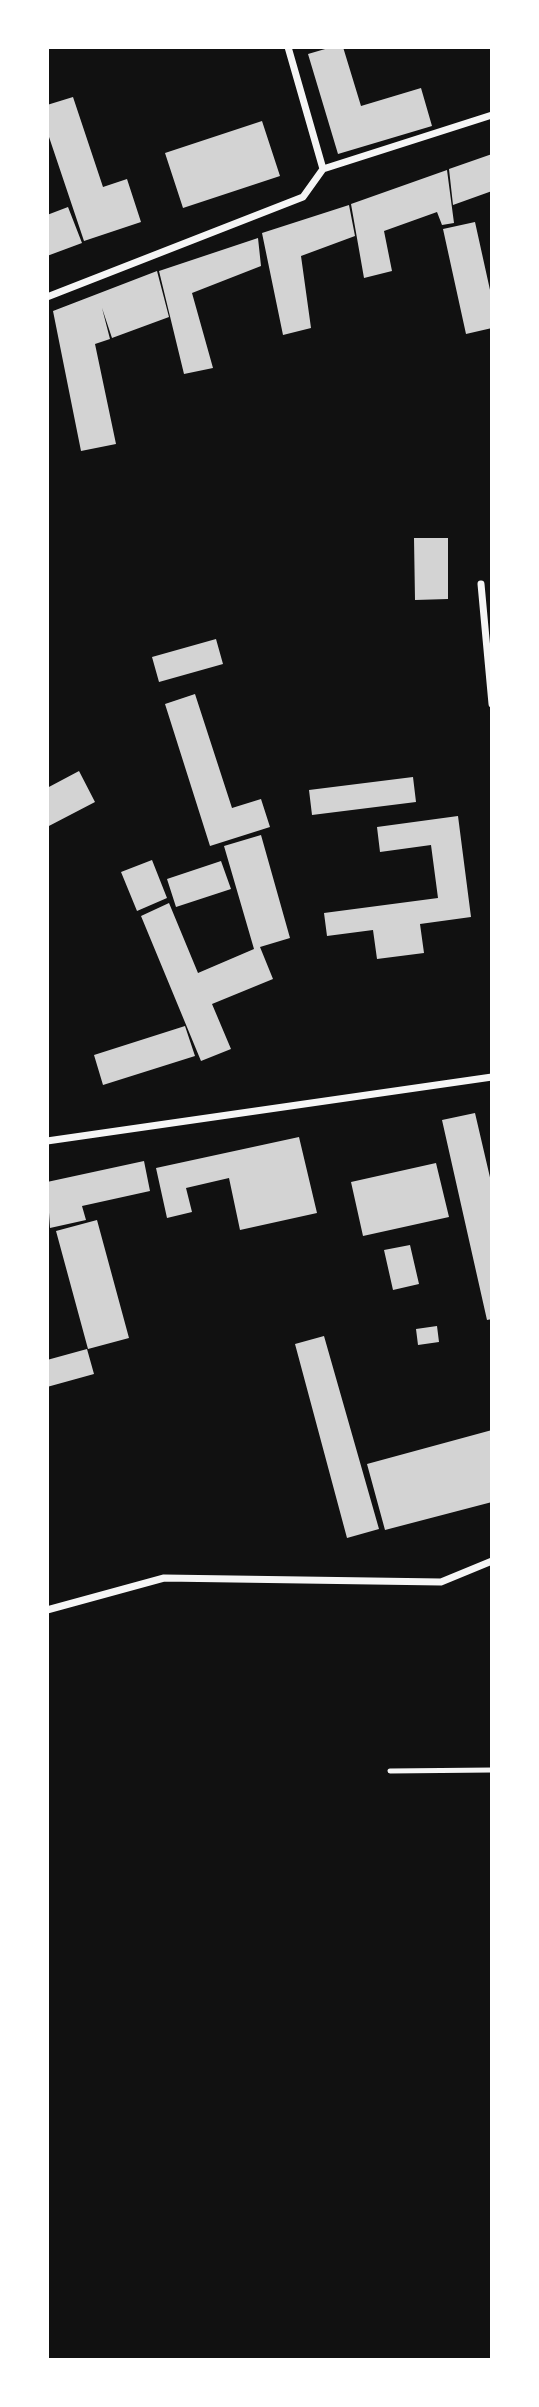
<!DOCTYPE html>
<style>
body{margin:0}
#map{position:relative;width:539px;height:2407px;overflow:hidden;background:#111;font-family:"Exo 2",sans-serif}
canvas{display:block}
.frame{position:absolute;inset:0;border:49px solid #fff;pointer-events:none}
</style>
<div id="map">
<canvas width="539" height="2407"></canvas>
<div class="frame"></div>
</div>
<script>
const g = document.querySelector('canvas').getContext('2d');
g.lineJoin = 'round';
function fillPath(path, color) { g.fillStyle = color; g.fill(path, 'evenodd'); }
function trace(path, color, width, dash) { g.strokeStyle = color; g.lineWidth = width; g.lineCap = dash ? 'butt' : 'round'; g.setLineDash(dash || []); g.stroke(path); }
fillPath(new Path2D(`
 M 332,47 L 343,47 L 361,106 L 421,88 L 432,126 L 338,154 L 308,54 Z
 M 73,97 L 103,187 L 127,179 L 141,222 L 84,241 L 47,131 L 47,105 Z
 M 262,121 L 280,176 L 183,208 L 165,153 Z
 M 492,154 L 492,191 L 453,205 L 449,169 Z
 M 447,170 L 454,223 L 442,225 L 437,212 L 384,231 L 392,271 L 364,278 L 351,204 Z
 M 349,205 L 355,236 L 301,256 L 311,328 L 283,335 L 262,233 Z
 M 68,207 L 82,243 L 47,256 L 47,215 Z
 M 475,222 L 492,299 L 492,328 L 466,334 L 443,229 Z
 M 258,238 L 261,266 L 192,293 L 213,368 L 184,374 L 159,271 Z
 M 157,271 L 169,317 L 112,338 L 102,308 L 110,339 L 95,344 L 116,444 L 81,451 L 53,311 Z
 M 414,538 L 448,538 L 448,599 L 415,600 Z
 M 216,639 L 223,664 L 159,682 L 152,657 Z
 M 195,694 L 232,808 L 261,799 L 270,827 L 210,846 L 165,704 Z
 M 79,771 L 95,802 L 47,827 L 47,788 Z
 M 413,777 L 416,802 L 312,815 L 309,790 Z
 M 458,816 L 471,917 L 420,924 L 424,953 L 377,959 L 373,930 L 327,936 L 324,913 L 438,898 L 431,845 L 380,852 L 377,827 Z
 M 261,835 L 290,938 L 260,947 L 273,979 L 212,1004 L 231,1049 L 201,1061 L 141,916 L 169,903 L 198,973 L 254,949 L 224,846 Z
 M 152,860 L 167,898 L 137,911 L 121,872 Z
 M 221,861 L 231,889 L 176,907 L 167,879 Z
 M 185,1026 L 195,1056 L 103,1085 L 94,1055 Z
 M 475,1113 L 492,1186 L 492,1319 L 487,1320 L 442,1120 Z
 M 299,1137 L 317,1213 L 240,1230 L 229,1178 L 186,1188 L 192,1212 L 167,1218 L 156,1168 Z
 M 144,1161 L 150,1191 L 82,1206 L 86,1220 L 50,1228 L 47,1182 Z
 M 436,1163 L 449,1217 L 363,1236 L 351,1182 Z
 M 97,1220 L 129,1338 L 88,1349 L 56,1231 Z
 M 410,1245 L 419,1284 L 393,1290 L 384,1250 Z
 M 437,1326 L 439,1342 L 418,1345 L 416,1329 Z
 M 324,1336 L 379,1529 L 347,1538 L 295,1344 Z
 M 87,1349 L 94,1374 L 47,1387 L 47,1360 Z
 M 492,1430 L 492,1502 L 385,1530 L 367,1464 Z`), '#d3d3d3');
trace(new Path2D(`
 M 390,1771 L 492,1770`), '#f5f5f5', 5);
trace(new Path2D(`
 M 288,47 L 323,169
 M 47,297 L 303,197 L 323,169 L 492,115
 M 481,584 L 492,704
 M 47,1141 L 492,1077
 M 47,1610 L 164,1578 L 441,1582 L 492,1561`), '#f5f5f5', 7);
</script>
